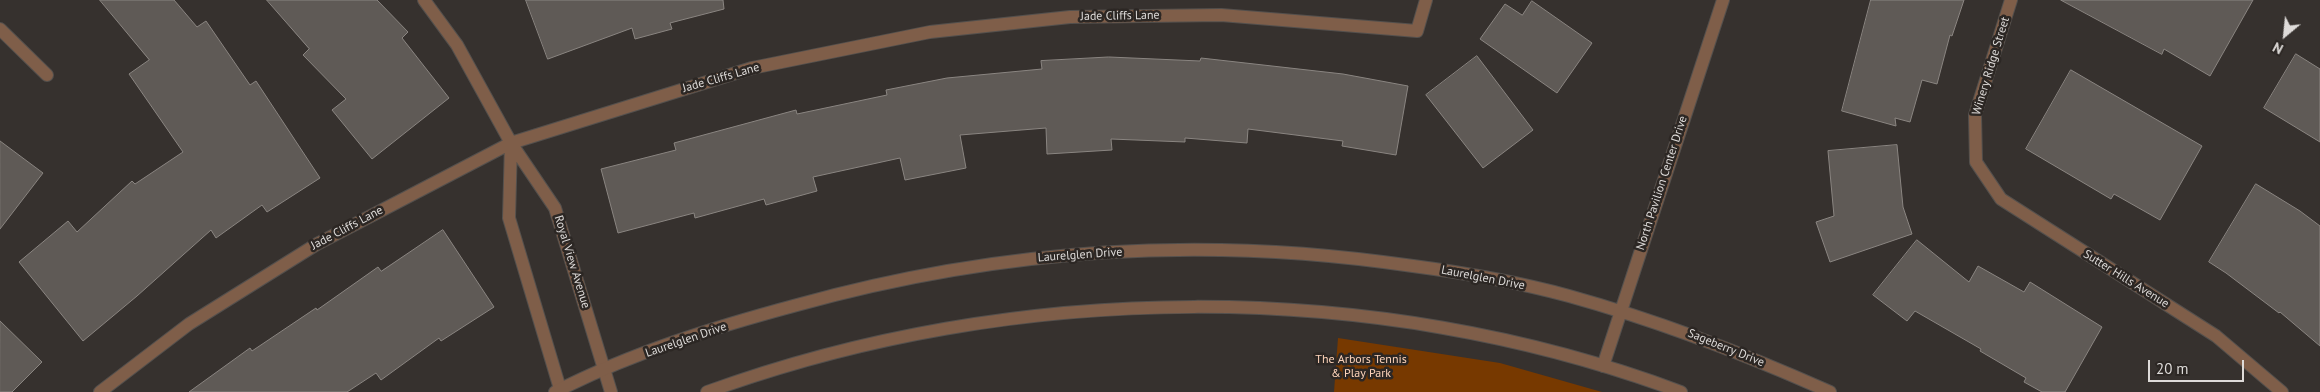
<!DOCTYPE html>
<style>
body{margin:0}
#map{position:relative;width:2320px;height:392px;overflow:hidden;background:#36312e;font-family:"PT Sans",sans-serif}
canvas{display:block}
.north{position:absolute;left:2260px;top:10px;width:50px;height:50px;-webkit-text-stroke:4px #2c2724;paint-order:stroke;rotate:208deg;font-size:14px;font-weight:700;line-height:20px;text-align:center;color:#dedbd9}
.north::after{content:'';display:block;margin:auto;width:18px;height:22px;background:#dedbd9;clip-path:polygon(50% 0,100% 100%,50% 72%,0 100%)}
.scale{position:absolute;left:2148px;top:360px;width:96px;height:22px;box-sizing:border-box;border:2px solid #dedbd9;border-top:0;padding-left:6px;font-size:15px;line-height:18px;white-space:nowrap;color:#dedbd9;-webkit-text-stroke:4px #2c2724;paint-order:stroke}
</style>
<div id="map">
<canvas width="2320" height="392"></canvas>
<div class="north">N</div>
<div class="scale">20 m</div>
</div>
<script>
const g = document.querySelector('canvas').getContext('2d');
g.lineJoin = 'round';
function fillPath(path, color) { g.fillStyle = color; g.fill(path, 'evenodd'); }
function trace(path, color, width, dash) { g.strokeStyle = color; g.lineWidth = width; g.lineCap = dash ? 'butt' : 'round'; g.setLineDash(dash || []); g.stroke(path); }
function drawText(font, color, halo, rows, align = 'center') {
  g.font = font + ' "PT Sans",sans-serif'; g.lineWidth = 5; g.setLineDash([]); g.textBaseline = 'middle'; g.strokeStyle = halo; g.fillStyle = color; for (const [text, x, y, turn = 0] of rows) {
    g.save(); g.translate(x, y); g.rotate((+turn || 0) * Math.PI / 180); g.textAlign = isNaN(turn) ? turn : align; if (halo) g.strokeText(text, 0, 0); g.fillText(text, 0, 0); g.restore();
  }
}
fillPath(new Path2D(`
 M 1338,338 L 1500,363 L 1602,392 L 1334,392 Z`), '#773900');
const building = new Path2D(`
 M 100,0 L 174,0 L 197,27 L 206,21 L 250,85 L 256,81 L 320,178 L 267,212 L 262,205 L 216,238 L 211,230 L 137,296 L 83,341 L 19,262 L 68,221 L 77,232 L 132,181 L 135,184 L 183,152 L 129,74 L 149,60 Z
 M 267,0 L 377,0 L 408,32 L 402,38 L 449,98 L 372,159 L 332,110 L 346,99 L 303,55 L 309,49 Z
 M 526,0 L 723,0 L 724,9 L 670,23 L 672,29 L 635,39 L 632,28 L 548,59 Z
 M 1871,0 L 1964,0 L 1952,36 L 1950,35 L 1937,84 L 1922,80 L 1910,122 L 1895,118 L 1896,126 L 1842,111 Z
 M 2061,0 L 2253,0 L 2210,76 L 2164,49 L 2162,54 Z
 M 1532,1 L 1592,43 L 1557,93 L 1480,39 L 1505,4 L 1522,15 Z
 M 2296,54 L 2320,69 L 2320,142 L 2264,108 Z
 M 1477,56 L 1533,130 L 1483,168 L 1426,95 Z
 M 1109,57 L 1200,61 L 1201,58 L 1343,74 L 1408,86 L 1396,155 L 1342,146 L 1343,141 L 1248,129 L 1247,143 L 1185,138 L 1185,142 L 1111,139 L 1112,150 L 1047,154 L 1046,128 L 960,135 L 966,168 L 905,180 L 900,158 L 813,177 L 817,191 L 766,205 L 764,199 L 695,218 L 694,213 L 618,233 L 601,169 L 676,150 L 674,143 L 796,110 L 797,114 L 887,95 L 886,90 L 947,78 L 1042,69 L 1041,61 Z
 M 2071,70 L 2202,146 L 2160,220 L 2114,194 L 2111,199 L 2026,149 Z
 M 0,141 L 43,173 L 0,229 Z
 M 1897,145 L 1903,207 L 1912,234 L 1830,262 L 1816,222 L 1834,216 L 1828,151 Z
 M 2256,184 L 2300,211 L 2320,226 L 2320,346 L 2280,312 L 2279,313 L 2226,273 L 2209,262 Z
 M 443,230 L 494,307 L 441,341 L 439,338 L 381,380 L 376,373 L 347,392 L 189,392 L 250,348 L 252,351 L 316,308 L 317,310 L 378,267 L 381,271 Z
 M 1917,240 L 1969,282 L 1978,266 L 2024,292 L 2030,282 L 2102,327 L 2065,392 L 2042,392 L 2024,382 L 2026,378 L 1980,351 L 1981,349 L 1915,311 L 1907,321 L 1873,295 Z
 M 0,321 L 42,362 L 12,392 L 0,392 Z`);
fillPath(building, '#5f5a56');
trace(building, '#8a8581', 1);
const minor = new Path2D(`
 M 424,0 L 457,45 L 511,143 L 555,208 L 611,392
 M 2011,0 L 1975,115 L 1976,162 L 2001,199 L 2216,336 L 2282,392
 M 0,29 L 47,75
 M 511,143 L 509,218 L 561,392
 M 100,392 L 189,324 L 317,244 L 511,143 L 752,68 L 930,32 L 1070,17 L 1221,15 L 1417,31 L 1426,0`);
const tertiary = new Path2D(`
 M 1603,366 L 1723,0
 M 555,392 C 631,353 715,327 797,305 C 1002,248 1204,235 1413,266 C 1466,273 1518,282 1569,296 C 1659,321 1745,354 1830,392
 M 707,392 C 1015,280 1374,277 1681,392`);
trace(minor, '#54504d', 14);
trace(tertiary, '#54504d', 14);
trace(minor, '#7f5e49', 12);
trace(tertiary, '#7f5e49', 12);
drawText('12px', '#dedbd9', '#2c2724', [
 ["Jade Cliffs Lane",1120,16,-1],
 ["Winery Ridge Street",1991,66,-73],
 ["Jade Cliffs Lane",721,78,-16],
 ["North Pavilion Center Drive",1662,183,-72],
 ["Jade Cliffs Lane",347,228,-28],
 ["Laurelglen Drive",1080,255,-4],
 ["Royal View Avenue",572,262,73],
 ["Laurelglen Drive",1483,278,11],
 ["Sutter Hills Avenue",2126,279,32],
 ["Laurelglen Drive",686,340,-19],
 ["Sageberry Drive",1726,348,22]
]);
drawText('12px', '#fed4ba', '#2c2724', [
 ["The Arbors Tennis",1361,360],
 ["& Play Park",1361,374]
]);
</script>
